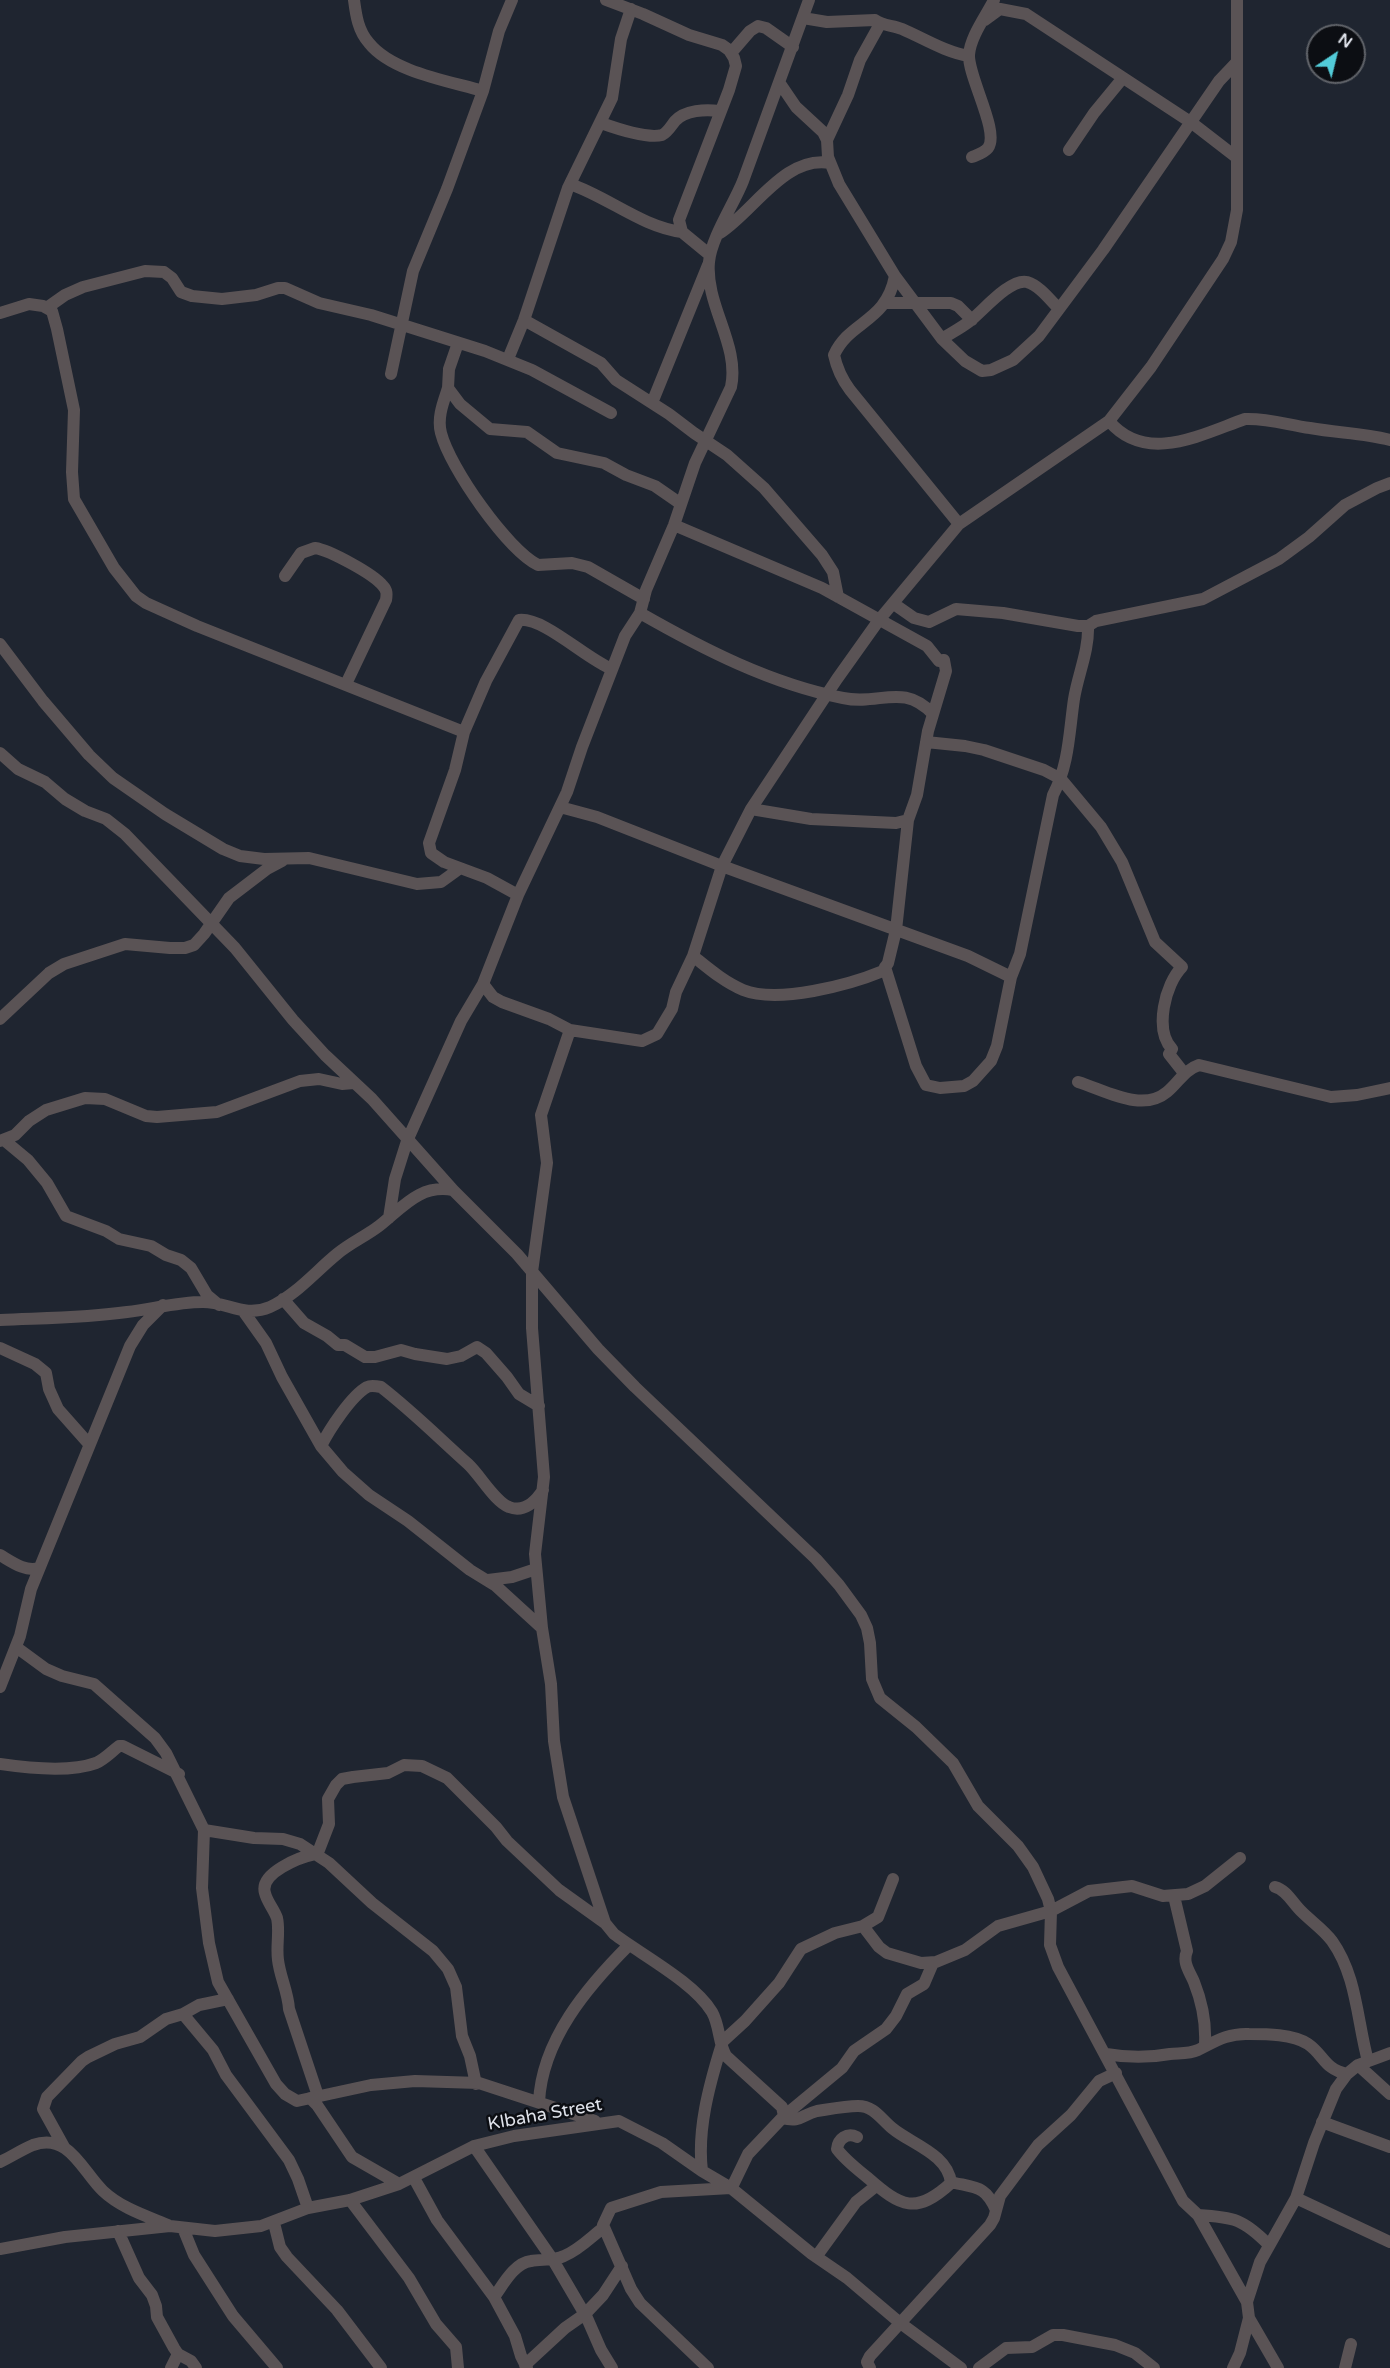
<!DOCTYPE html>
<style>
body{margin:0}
#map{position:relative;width:1390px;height:2368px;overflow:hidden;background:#1f2530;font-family:"Varela Round",sans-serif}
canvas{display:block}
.north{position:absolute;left:1306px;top:24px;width:60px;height:60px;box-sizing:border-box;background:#0c0e13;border:2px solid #606369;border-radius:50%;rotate:35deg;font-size:16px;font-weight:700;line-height:24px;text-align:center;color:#dfe2ea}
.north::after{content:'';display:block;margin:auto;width:21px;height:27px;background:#52cbd8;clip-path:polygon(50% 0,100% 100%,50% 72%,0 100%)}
</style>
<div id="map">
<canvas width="1390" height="2368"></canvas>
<div class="north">N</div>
</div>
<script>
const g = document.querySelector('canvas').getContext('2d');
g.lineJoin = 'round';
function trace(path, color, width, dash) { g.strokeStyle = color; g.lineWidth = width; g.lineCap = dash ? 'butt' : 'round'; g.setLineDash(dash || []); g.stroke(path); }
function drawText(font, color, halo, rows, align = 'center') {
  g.font = font + ' "Varela Round",sans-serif'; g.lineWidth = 5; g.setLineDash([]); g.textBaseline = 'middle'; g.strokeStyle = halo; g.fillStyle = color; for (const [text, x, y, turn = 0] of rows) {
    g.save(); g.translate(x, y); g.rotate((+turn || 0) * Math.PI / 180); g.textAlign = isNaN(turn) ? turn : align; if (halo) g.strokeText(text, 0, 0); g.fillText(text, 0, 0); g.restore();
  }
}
trace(new Path2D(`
 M 354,0 C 356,15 358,31 369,43 C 392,72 449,81 483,91
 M 606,0 L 643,14 L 689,35 L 722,45 L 729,50 L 734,58 L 736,66 L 729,90 L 679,220 L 682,232 L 710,255
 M 803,18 L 827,22 L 875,20 C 883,26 893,25 902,29 C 925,39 945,52 969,56
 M 985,20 L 1000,9 L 1026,14 L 1192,123 L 1236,157
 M 880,24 L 860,60 L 848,95 L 827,140 L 828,157 L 839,184 L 895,276 L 942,339 L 965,361 L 982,371 L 991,370 L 1013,360 L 1039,336 L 1103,250 L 1219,81 L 1237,62
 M 731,53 L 750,31 L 758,26 L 766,28 L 793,47
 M 779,82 L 796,107 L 823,132 L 827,140
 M 601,123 C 615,128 647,139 662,135 C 668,132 671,126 675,121 C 685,110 706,109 719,111
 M 1069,150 L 1094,113 L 1122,79
 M 972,157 C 977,155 984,153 988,148 C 1000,132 968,77 969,55 C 970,37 986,16 994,0
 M 570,184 C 608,197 642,227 682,232
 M 720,233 C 754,211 785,155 830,163
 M 895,276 C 886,323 850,320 834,355 C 837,369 841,378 850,390 L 959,524
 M 886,303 L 951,303 L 958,306 L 972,320
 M 48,307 L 65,295 L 83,287 L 145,271 L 164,272 L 172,278 L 181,292 L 192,296 L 222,299 L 256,295 L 278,288 L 285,288 L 319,303 L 371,315 L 485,351 L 532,370 L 611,413
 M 0,313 L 29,304 L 43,306 L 52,311 L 57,329 L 74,410 L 72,472 L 74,499 L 114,568 L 136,596 L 146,603 L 197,626 L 464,732
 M 524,320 L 601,363 L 616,380 L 669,414 L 694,433 L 727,455 L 764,488 L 822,555 L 833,572 L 838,597
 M 942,339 C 951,333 961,328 970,321 C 982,312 1010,278 1027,282 C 1040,286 1050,300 1059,309
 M 458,343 L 449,369 L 448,388 L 460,404 L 490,429 L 527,432 L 557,453 L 604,463 L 626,475 L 655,486 L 681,504
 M 508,359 L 524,320 L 568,188 L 612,98 L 621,39 L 631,9
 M 391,374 L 413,271 L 447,189 L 483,91 L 499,31 L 512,0
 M 448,388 C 443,403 437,418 441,433 C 450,468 507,549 538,565 L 572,563 L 588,567 L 644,599
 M 652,403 L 708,265
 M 1109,421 C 1146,465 1202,434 1245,419 C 1268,418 1288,425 1310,428 C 1337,433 1364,433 1390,440
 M 674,525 L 822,588 L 927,646 L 939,661 L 944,660 L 946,671 L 928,731 L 917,795 L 908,820 L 896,930 L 888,963 L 883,971 C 849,985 778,1004 743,990 C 724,982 708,968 693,956
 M 285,576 L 301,553 L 315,548 C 329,550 374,574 383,586 C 387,590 387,594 386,600 L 346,684
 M 894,604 L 914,618 L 929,622 L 956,609 L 1003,613 L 1078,626 L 1088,626 L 1096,621 L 1203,599 L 1279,559 L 1309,537 L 1345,505 L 1377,488 L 1390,483
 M 640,613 C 703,649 771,684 843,698 C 880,706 902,682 933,714
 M 0,644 L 43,701 L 89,755 L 113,778 L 165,814 L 223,849 L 240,856 L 264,859 L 309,858 L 417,884 L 441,882 L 459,869
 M 926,742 L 965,746 L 984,750 L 1044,770 L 1061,779 L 1101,827 L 1122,862 L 1155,942 L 1182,967 C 1165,984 1154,1030 1172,1049 L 1169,1054 L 1184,1073
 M 0,753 L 18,769 L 45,782 L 65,799 L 85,811 L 106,819 L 125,834 L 235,948 L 293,1020 L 325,1055 L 372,1099 L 453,1190 L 517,1254 L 598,1349 L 635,1387 L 816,1559 L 839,1585 L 861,1615 L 867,1628 L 870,1643 L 872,1679 L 880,1698 L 916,1727 L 953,1763 L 978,1806 L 1018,1846 L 1033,1867 L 1048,1899 L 1051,1911 L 1050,1945 L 1058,1967 L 1183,2201 L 1198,2215 L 1247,2302 L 1249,2318 L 1278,2368
 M 560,807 L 597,817 L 722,866 L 968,956 L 1011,977
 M 751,809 L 811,819 L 896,823 L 908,820
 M 518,895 L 487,878 L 444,862 L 431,853 L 429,843 L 455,770 L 464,732 L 486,681 L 519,620 C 544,617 586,659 612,669
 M 885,967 L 916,1066 L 926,1085 L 940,1088 L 964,1086 L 973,1081 L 991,1061 L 997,1046 L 1011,977 L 1020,954 L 1053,795 C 1069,765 1069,733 1074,699 C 1078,674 1089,651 1088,626
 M 483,984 L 493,997 L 502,1002 L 549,1019 L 570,1030 L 642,1041 L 657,1034 L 672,1009 L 676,992 L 693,956 L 722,866 L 751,809 L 837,679 L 879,620 L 959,524 L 1109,421 L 1151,367 L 1223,259 L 1231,242 L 1237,210 L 1237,0
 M 0,1019 L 49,973 L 64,964 L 125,944 L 170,948 L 185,948 L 194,945 L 204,934 L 229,898 L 267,869 L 282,861
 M 570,1030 L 541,1115 L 547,1163 L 532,1272 L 532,1328 L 544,1477 L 535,1554 L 542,1628 L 551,1684 L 554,1741 L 563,1797 L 605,1923 L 614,1934 C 642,1955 695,1983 712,2012 C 720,2026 718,2042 726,2056 L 782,2107 L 784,2116 L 748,2154 L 733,2185
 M 1078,1082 C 1105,1090 1142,1113 1167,1092 C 1179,1082 1184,1070 1199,1065 L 1331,1097 L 1357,1095 L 1390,1088
 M 4,1140 L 28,1160 L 47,1183 L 66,1216 L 106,1231 L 119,1239 L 151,1246 L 166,1255 L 181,1260 L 191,1268 L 207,1295 L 219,1305
 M 0,1141 L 15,1135 L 29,1121 L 46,1110 L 85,1098 L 105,1099 L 146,1116 L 157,1117 L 217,1112 L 300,1081 L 319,1079 L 342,1084 L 354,1083
 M 389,1218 L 395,1179 L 407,1141 L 461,1021 L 483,984 L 518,895 L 567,792 L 582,747 L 625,636 L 640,613 L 646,590 L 674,525 L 695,463 L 731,387 C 740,345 705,305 709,262 C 711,238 734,204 743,181 C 765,121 787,60 809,0
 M 283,1299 L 304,1323 L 327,1336 L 338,1345 L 345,1345 L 365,1357 L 375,1357 L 401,1350 L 415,1354 L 447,1359 L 461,1356 L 477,1347 L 486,1353 L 507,1377 L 519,1394 L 539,1406
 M 244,1312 L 266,1343 L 282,1377 L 321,1446 L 343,1472 L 369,1495 L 408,1521 L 470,1570 L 496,1586 L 542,1628
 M 0,1320 C 42,1318 85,1318 127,1312 C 153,1309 177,1302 203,1302 C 228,1302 244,1318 270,1307 C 295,1296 316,1271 337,1254 C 350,1243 366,1236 379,1226 C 403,1207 420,1184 453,1190
 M 0,1348 L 35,1364 L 46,1373 L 49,1389 L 58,1409 L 89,1444
 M 321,1446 C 329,1430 351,1396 367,1387 C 371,1385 376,1386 381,1387 C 412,1411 439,1438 468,1464 C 480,1475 495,1502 509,1507 C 524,1513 536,1501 543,1490
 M 0,1555 C 12,1562 25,1572 39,1568
 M 488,1580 L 512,1577 L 536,1569
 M 16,1647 L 46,1669 L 62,1676 L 94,1684 L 155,1738 L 166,1753 L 204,1830 L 202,1888 L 209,1943 L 218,1982 L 276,2084 L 285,2094 L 297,2101 L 371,2085 L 415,2081 L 479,2083 L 595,2121
 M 0,1687 L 20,1636 L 31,1589 L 130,1346 L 143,1325 L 163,1305
 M 0,1764 C 27,1768 69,1773 96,1763 C 105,1759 111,1752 119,1746 L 123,1746 L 179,1774
 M 204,1830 L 254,1838 L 283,1839 L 300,1844 L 329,1863 L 372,1903 L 433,1951 L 448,1969 L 456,1987 L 462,2036 L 470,2056 L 476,2084
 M 315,1854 C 300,1857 259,1873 265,1893 C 267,1902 274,1909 277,1918 C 280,1931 276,1946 278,1960 C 280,1977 288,1992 289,2009 L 318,2096
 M 317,1855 L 329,1824 L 328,1799 L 336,1785 L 342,1779 L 353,1777 L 388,1773 L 404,1765 L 422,1766 L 447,1778 L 496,1827 L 507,1841 L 559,1890 L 605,1923
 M 1275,1887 C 1287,1890 1293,1904 1302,1912 C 1312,1922 1324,1930 1332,1941 C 1357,1976 1357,2021 1368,2061
 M 1174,1896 L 1187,1951 C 1182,1963 1190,1972 1194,1982 C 1202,2002 1206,2024 1205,2044
 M 863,1926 L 879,1947 L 887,1953 L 921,1963 L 936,1962 L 965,1950 L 998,1926 L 1051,1911 L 1089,1891 L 1132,1886 L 1163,1896 L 1188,1894 L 1205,1886 L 1240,1858
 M 183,2014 L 213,2050 L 226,2075 L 289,2160 L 298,2179 L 308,2208
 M 721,2043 L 745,2021 L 779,1983 L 801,1949 L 835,1933 L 863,1926 L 878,1917 L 893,1879
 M 1106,2054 C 1129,2058 1148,2058 1170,2054 C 1179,2053 1189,2054 1198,2050 C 1216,2041 1228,2033 1249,2034 C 1266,2034 1293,2034 1308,2044 C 1324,2055 1324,2069 1347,2074
 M 1358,2065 L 1390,2094
 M 310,2098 L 317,2105 L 352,2157 L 399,2184
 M 539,2102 C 542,2040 587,1987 629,1945
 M 784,2116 L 842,2068 L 854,2051 L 886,2029 L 896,2016 L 907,1994 L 924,1984 L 933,1963
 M 782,2118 C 801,2123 801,2115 817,2111 C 830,2109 845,2106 858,2106 C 874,2106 881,2119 892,2128 C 911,2144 948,2154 951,2183
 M 1322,2122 L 1390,2147
 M 857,2137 C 847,2132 838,2139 837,2149 C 845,2160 857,2169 868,2178 C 901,2207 916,2215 951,2183 L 955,2183 C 978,2188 986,2187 996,2210
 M 474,2146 L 553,2260 L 587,2318 L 601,2350 L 612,2368
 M 64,2147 L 43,2109 L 47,2097 L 82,2061 L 88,2057 L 115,2044 L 140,2037 L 166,2019 L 183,2014 L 199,2005 L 228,1999
 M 0,2162 C 11,2157 21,2150 33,2145 C 69,2132 82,2171 103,2191 C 121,2208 146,2216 168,2225
 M 702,2171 C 697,2130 709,2086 721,2047
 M 414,2178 L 437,2220 L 494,2297 L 515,2336 L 521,2356 L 527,2368
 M 1296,2198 L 1390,2242
 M 350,2200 L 409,2278 L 436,2324 L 456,2347 L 458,2368
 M 1198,2215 C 1234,2217 1243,2219 1269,2245
 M 274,2223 L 280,2247 L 287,2257 L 337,2310 L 381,2368
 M 183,2228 L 194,2255 L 233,2316 L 277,2368
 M 118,2231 L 139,2278 L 152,2295 L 156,2306 L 157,2317 L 174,2348 L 178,2354 L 191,2361 L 196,2368
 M 0,2249 L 65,2237 L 151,2228 L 170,2226 L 215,2231 L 261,2226 L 308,2208 L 350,2200 L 399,2184 L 474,2146 L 514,2136 L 619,2121 L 662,2143 L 702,2171 L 731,2188 L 812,2254 L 847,2278 L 899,2322 L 961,2368
 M 816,2257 L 856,2202 L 876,2186
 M 494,2297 C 503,2285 514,2263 531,2261 C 542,2259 553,2261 564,2256 C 579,2250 590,2238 603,2228
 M 1247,2302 L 1260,2262 L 1296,2198 L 1314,2143 L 1336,2089 L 1347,2074 L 1358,2065 L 1390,2053
 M 525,2365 L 565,2328 L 585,2314 L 603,2295 L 622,2266
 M 171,2368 L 178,2354
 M 708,2368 L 640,2303 L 631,2289 L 603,2225 L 611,2208 L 661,2192 L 731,2188
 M 870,2368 L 867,2362 L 870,2356 L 990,2225 L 994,2218 L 1000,2196 L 1038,2145 L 1071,2115 L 1099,2081 L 1116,2073
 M 979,2368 L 1006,2348 L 1032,2347 L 1053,2335 L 1063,2335 L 1115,2345 L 1135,2353 L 1154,2368
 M 1233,2368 L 1240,2353 L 1249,2318
 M 1345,2368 L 1351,2344`), '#5a5355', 12);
drawText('18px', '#dfe2ea', '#0c0e13', [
 ["KIbaha Street",545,2115,-10]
]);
</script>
